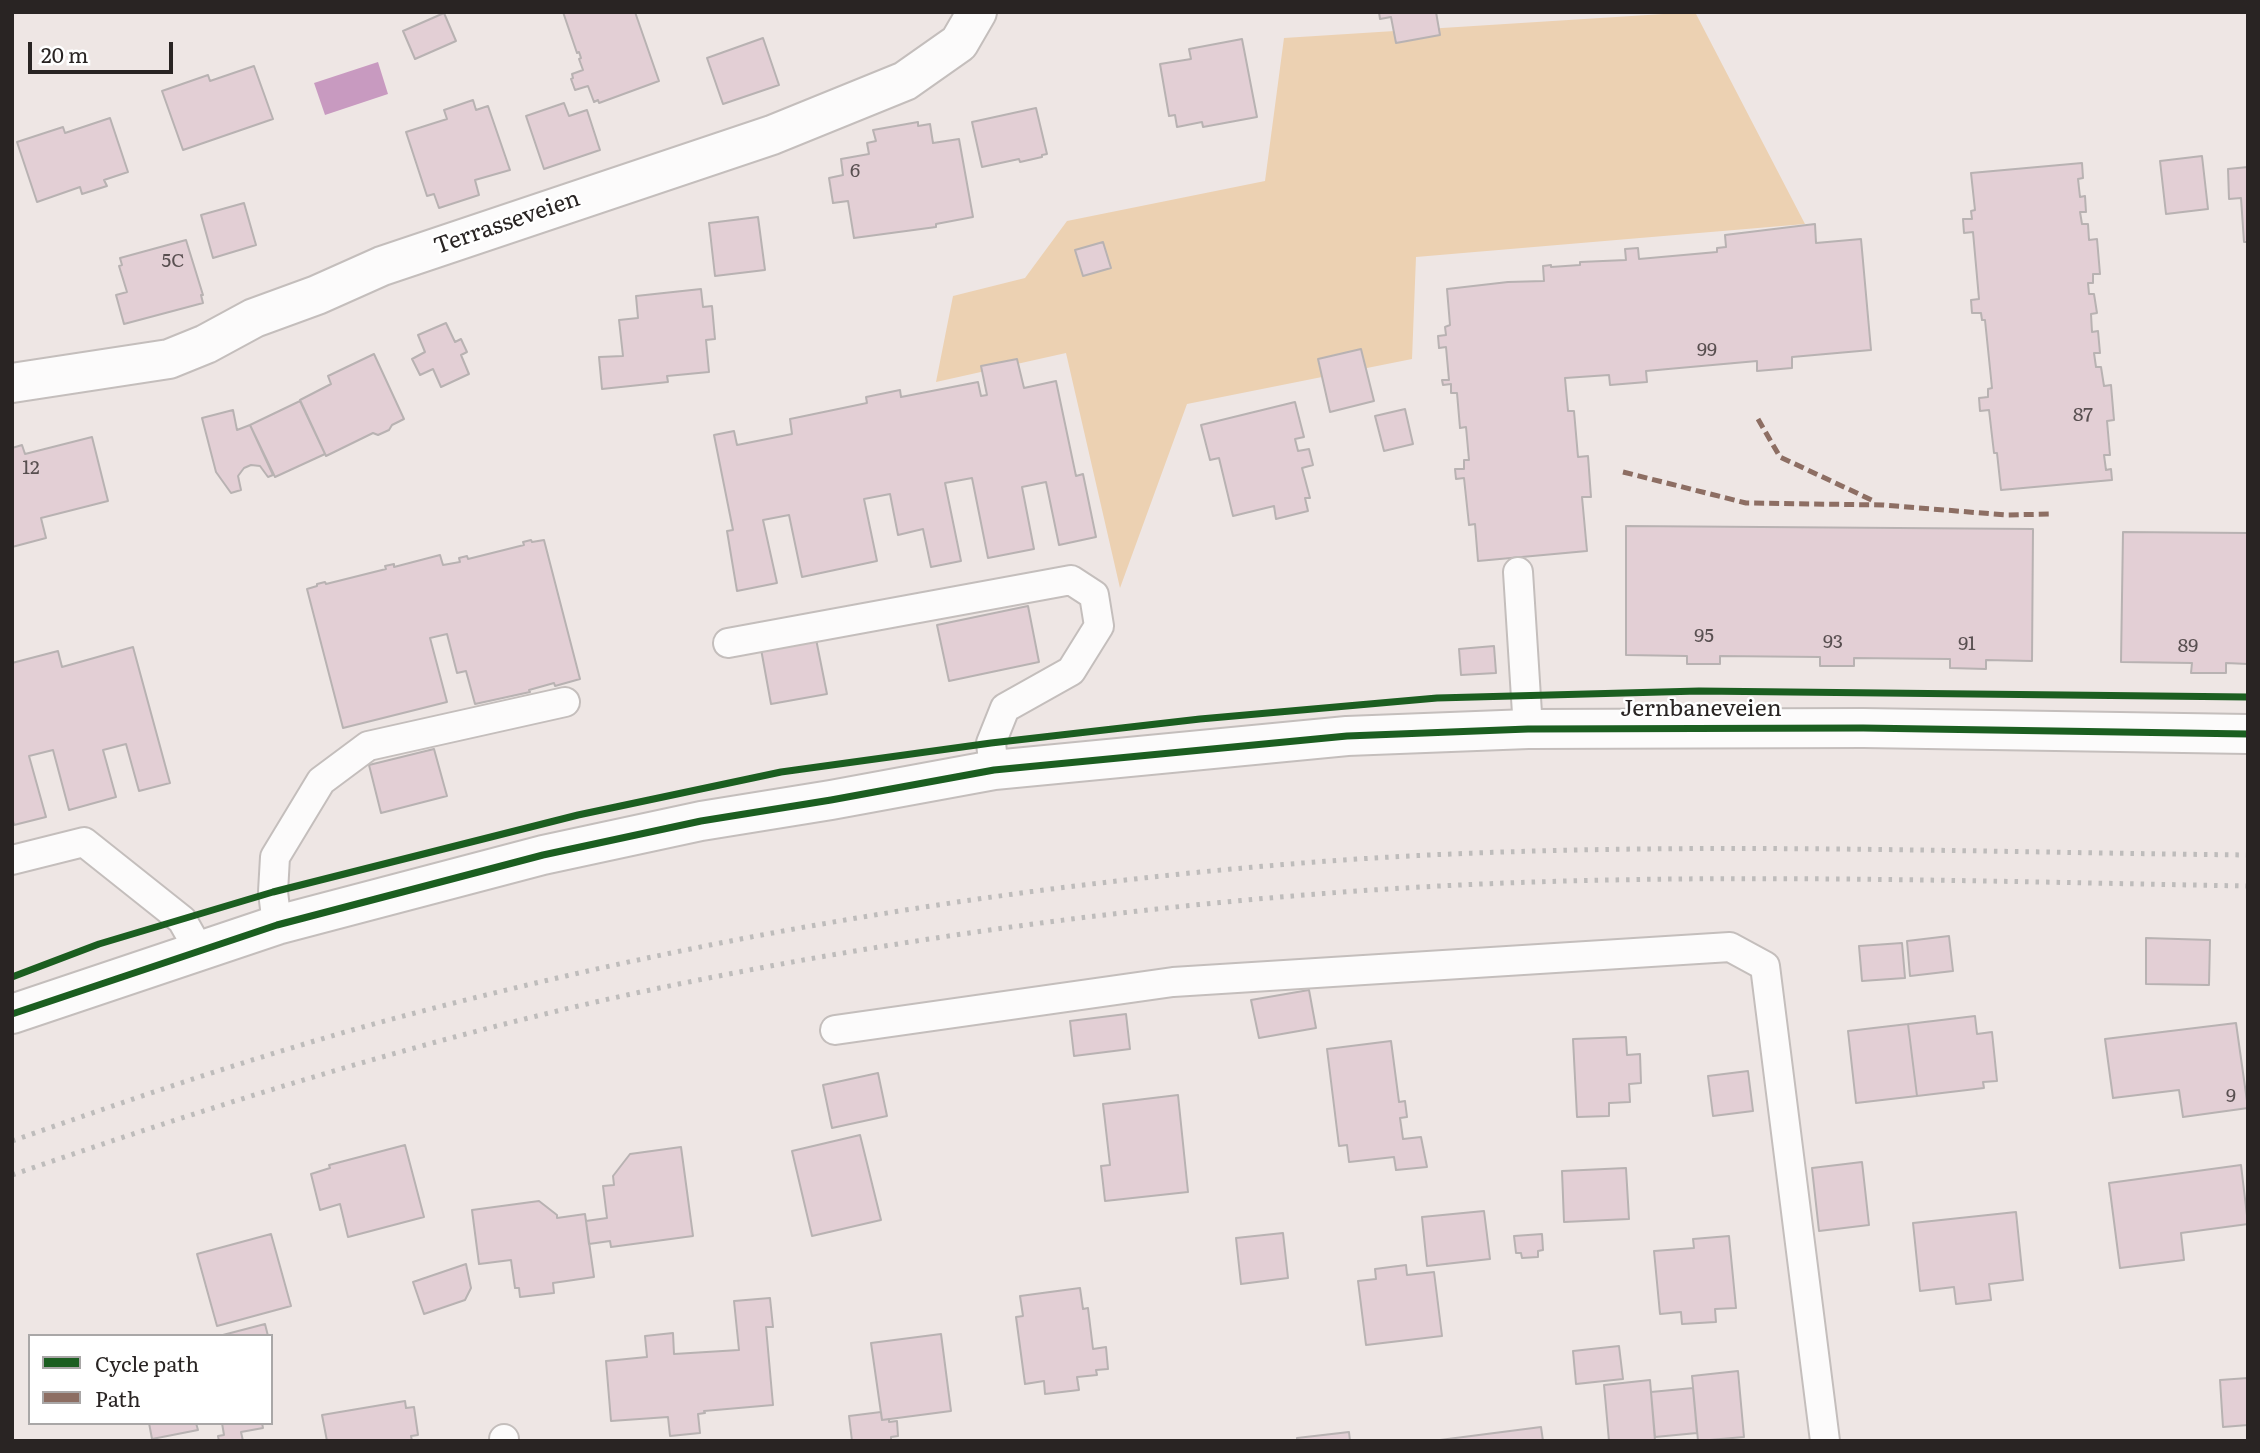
<!DOCTYPE html>
<style>
body{margin:0}
#map{position:relative;width:2260px;height:1453px;overflow:hidden;background:#eee6e4;font-family:Literata,serif}
canvas{display:block}
.frame{position:absolute;inset:0;border:14px solid #292423;pointer-events:none}
.legend{position:absolute;left:28px;top:1334px;width:245px;height:91px;box-sizing:border-box;background:#fff;border:2px solid #a9a7a7;margin:0;padding:9px 12px;list-style:none;font-size:21px;color:#292423}
.legend li{display:flex;align-items:center;gap:14px;height:35px}
.legend b{width:35px;border:2px solid #a9a7a7}
.scale{position:absolute;left:28px;top:42px;width:145px;height:32px;box-sizing:border-box;border:4px solid #292423;border-top:0;padding-left:9px;font-size:21px;line-height:24px;white-space:nowrap;color:#292423;-webkit-text-stroke:5px #fff;paint-order:stroke}
</style>
<div id="map">
<canvas width="2260" height="1453"></canvas>
<div class="frame"></div>
<ul class="legend">
<li><b style="height:9px;background:#1b5e20"></b>Cycle path</li>
<li><b style="height:9px;background:#8d6e63"></b>Path</li>
</ul>
<div class="scale">20 m</div>
</div>
<script>
const g = document.querySelector('canvas').getContext('2d');
g.lineJoin = 'round';
function fillPath(path, color) { g.fillStyle = color; g.fill(path, 'evenodd'); }
function trace(path, color, width, dash) { g.strokeStyle = color; g.lineWidth = width; g.lineCap = dash ? 'butt' : 'round'; g.setLineDash(dash || []); g.stroke(path); }
function drawText(font, color, halo, rows, align = 'center') {
  g.font = font + ' Literata,serif'; g.lineWidth = 5; g.setLineDash([]); g.textBaseline = 'middle'; g.strokeStyle = halo; g.fillStyle = color; for (const [text, x, y, turn = 0] of rows) {
    g.save(); g.translate(x, y); g.rotate((+turn || 0) * Math.PI / 180); g.textAlign = isNaN(turn) ? turn : align; if (halo) g.strokeText(text, 0, 0); g.fillText(text, 0, 0); g.restore();
  }
}
fillPath(new Path2D(`
 M 1695,12 L 1805,224 L 1416,257 L 1412,359 L 1187,404 L 1120,588 L 1066,353 L 936,382 L 953,296 L 1025,278 L 1067,221 L 1265,181 L 1284,38 Z`), '#ecd1b2');
fillPath(new Path2D(`
 M 378,62 L 388,94 L 325,115 L 314,83 Z`), '#c89ac0');
const building = new Path2D(`
 M 563,12 L 635,12 L 659,81 L 599,103 L 598,100 L 594,102 L 588,86 L 575,90 L 571,79 L 573,78 L 572,74 L 583,70 L 579,59 L 581,58 L 579,52 L 577,53 Z
 M 1379,12 L 1436,12 L 1440,35 L 1396,43 L 1391,17 L 1380,19 Z
 M 444,13 L 456,41 L 415,59 L 403,31 Z
 M 763,38 L 779,85 L 723,104 L 707,58 Z
 M 1242,39 L 1257,117 L 1203,127 L 1202,122 L 1177,127 L 1175,115 L 1169,116 L 1160,64 L 1191,59 L 1189,49 Z
 M 254,66 L 273,119 L 183,150 L 162,91 L 208,75 L 210,81 Z
 M 473,100 L 476,110 L 488,106 L 510,170 L 475,180 L 479,195 L 439,208 L 434,194 L 427,196 L 406,132 L 447,119 L 444,110 Z
 M 564,103 L 569,116 L 587,110 L 600,150 L 544,169 L 526,116 Z
 M 1036,108 L 1047,154 L 1042,155 L 1042,157 L 1020,162 L 1019,159 L 982,167 L 972,122 Z
 M 110,118 L 128,172 L 104,180 L 107,186 L 82,194 L 80,187 L 37,202 L 17,142 L 63,127 L 65,133 Z
 M 918,122 L 918,126 L 930,124 L 933,143 L 959,139 L 973,217 L 936,224 L 936,227 L 854,238 L 848,201 L 833,203 L 829,178 L 843,175 L 841,159 L 869,154 L 867,143 L 876,141 L 873,130 Z
 M 2202,156 L 2208,209 L 2166,214 L 2160,161 Z
 M 2082,163 L 2083,178 L 2078,179 L 2080,197 L 2085,196 L 2086,212 L 2080,212 L 2082,224 L 2088,224 L 2089,240 L 2097,239 L 2100,274 L 2093,274 L 2093,283 L 2088,283 L 2089,294 L 2094,294 L 2097,313 L 2091,314 L 2092,332 L 2098,331 L 2100,353 L 2094,353 L 2096,367 L 2101,367 L 2104,386 L 2111,385 L 2114,420 L 2107,421 L 2110,455 L 2104,455 L 2106,470 L 2111,469 L 2112,480 L 2001,490 L 1997,453 L 1994,453 L 1989,410 L 1980,411 L 1979,398 L 1988,397 L 1988,389 L 1992,388 L 1985,320 L 1982,320 L 1981,313 L 1972,313 L 1971,300 L 1979,299 L 1973,232 L 1964,233 L 1963,219 L 1972,219 L 1971,211 L 1975,210 L 1971,173 Z
 M 2248,167 L 2248,242 L 2244,242 L 2241,198 L 2229,199 L 2228,169 Z
 M 244,203 L 256,245 L 213,258 L 201,215 Z
 M 758,217 L 765,270 L 715,276 L 709,223 Z
 M 1815,224 L 1816,243 L 1861,239 L 1871,350 L 1792,357 L 1792,368 L 1757,371 L 1757,361 L 1646,371 L 1647,382 L 1610,385 L 1609,375 L 1565,378 L 1568,411 L 1574,411 L 1578,457 L 1588,456 L 1591,497 L 1582,497 L 1587,551 L 1478,561 L 1475,524 L 1469,525 L 1464,478 L 1456,479 L 1455,469 L 1464,469 L 1464,460 L 1469,460 L 1466,427 L 1460,428 L 1457,393 L 1451,393 L 1451,384 L 1443,385 L 1442,380 L 1449,380 L 1446,347 L 1439,348 L 1438,336 L 1446,335 L 1445,327 L 1450,325 L 1447,289 L 1508,282 L 1544,281 L 1543,266 L 1551,265 L 1551,267 L 1580,265 L 1580,262 L 1626,260 L 1625,249 L 1638,248 L 1639,259 L 1717,252 L 1717,248 L 1726,247 L 1725,235 Z
 M 186,240 L 203,295 L 201,295 L 203,303 L 124,324 L 116,295 L 127,292 L 119,266 L 122,265 L 120,258 Z
 M 1103,242 L 1111,268 L 1083,276 L 1075,250 Z
 M 701,289 L 703,307 L 712,306 L 715,339 L 706,340 L 709,372 L 667,376 L 668,382 L 602,389 L 599,357 L 623,356 L 619,320 L 638,318 L 636,296 Z
 M 446,323 L 455,342 L 461,339 L 467,352 L 461,355 L 469,374 L 441,387 L 433,369 L 420,375 L 412,359 L 425,352 L 418,335 Z
 M 1361,349 L 1374,401 L 1330,412 L 1318,359 Z
 M 374,354 L 404,419 L 392,425 L 389,430 L 378,435 L 373,433 L 326,456 L 300,400 L 331,384 L 328,376 Z
 M 1017,359 L 1024,388 L 1056,381 L 1076,476 L 1083,474 L 1096,537 L 1059,545 L 1046,482 L 1022,487 L 1034,549 L 988,558 L 972,478 L 945,483 L 961,561 L 931,567 L 923,529 L 898,535 L 890,494 L 864,499 L 877,561 L 802,577 L 789,515 L 763,520 L 777,583 L 737,591 L 727,531 L 733,530 L 714,435 L 734,431 L 737,445 L 792,434 L 790,419 L 867,403 L 866,397 L 900,390 L 901,397 L 978,382 L 981,396 L 987,395 L 981,366 Z
 M 300,401 L 325,454 L 275,477 L 250,425 Z
 M 1295,402 L 1304,437 L 1295,439 L 1298,451 L 1309,449 L 1313,465 L 1302,468 L 1310,498 L 1305,498 L 1308,511 L 1276,519 L 1274,506 L 1233,516 L 1219,458 L 1210,460 L 1201,425 Z
 M 1405,409 L 1413,444 L 1384,451 L 1375,416 Z
 M 233,410 L 237,430 L 250,425 L 273,475 L 268,477 L 260,466 L 251,465 L 244,468 L 238,476 L 241,490 L 231,493 L 216,472 L 202,418 Z
 M 92,437 L 108,501 L 41,518 L 46,538 L 12,547 L 12,448 L 22,445 L 25,454 Z
 M 1626,526 L 2033,529 L 2032,661 L 1986,660 L 1986,669 L 1950,668 L 1950,659 L 1854,658 L 1854,666 L 1820,666 L 1820,657 L 1720,656 L 1720,664 L 1687,664 L 1687,656 L 1626,655 Z
 M 2123,532 L 2248,533 L 2248,664 L 2226,663 L 2226,673 L 2191,673 L 2192,663 L 2121,662 Z
 M 531,540 L 532,542 L 544,540 L 580,679 L 555,686 L 554,683 L 529,690 L 530,692 L 475,704 L 466,671 L 457,673 L 447,634 L 430,638 L 447,702 L 343,728 L 307,589 L 317,586 L 317,584 L 325,582 L 326,584 L 386,569 L 385,566 L 394,564 L 394,567 L 440,555 L 443,565 L 460,562 L 459,558 L 467,556 L 468,559 L 524,545 L 523,542 Z
 M 1028,606 L 1039,662 L 949,681 L 937,625 Z
 M 816,639 L 827,694 L 771,704 L 761,649 Z
 M 1494,646 L 1496,673 L 1461,675 L 1459,649 Z
 M 133,647 L 170,783 L 139,791 L 126,744 L 103,750 L 116,797 L 69,810 L 53,750 L 29,756 L 46,817 L 14,825 L 12,817 L 12,663 L 58,651 L 62,667 Z
 M 434,749 L 447,796 L 381,813 L 369,765 Z
 M 1949,936 L 1953,971 L 1910,976 L 1907,941 Z
 M 2146,938 L 2210,940 L 2209,985 L 2146,984 Z
 M 1902,943 L 1905,978 L 1862,981 L 1859,946 Z
 M 1309,990 L 1316,1028 L 1259,1038 L 1251,1000 Z
 M 1126,1014 L 1130,1049 L 1074,1056 L 1070,1021 Z
 M 1975,1016 L 1977,1034 L 1992,1032 L 1997,1081 L 1983,1082 L 1984,1088 L 1917,1096 L 1908,1024 Z
 M 2236,1023 L 2248,1108 L 2183,1117 L 2179,1090 L 2113,1098 L 2105,1039 Z
 M 1908,1024 L 1917,1096 L 1856,1103 L 1848,1031 Z
 M 1626,1037 L 1627,1055 L 1640,1054 L 1641,1083 L 1629,1084 L 1630,1102 L 1609,1103 L 1609,1116 L 1577,1117 L 1573,1039 Z
 M 1391,1041 L 1399,1102 L 1405,1101 L 1407,1117 L 1400,1118 L 1403,1139 L 1421,1137 L 1427,1167 L 1396,1170 L 1394,1157 L 1349,1162 L 1347,1145 L 1339,1146 L 1327,1049 Z
 M 1748,1071 L 1753,1111 L 1713,1116 L 1708,1076 Z
 M 878,1073 L 887,1116 L 832,1128 L 823,1085 Z
 M 1178,1095 L 1188,1192 L 1105,1201 L 1101,1166 L 1110,1165 L 1103,1104 Z
 M 860,1135 L 881,1220 L 812,1236 L 792,1151 Z
 M 405,1145 L 424,1217 L 348,1237 L 340,1204 L 320,1210 L 311,1174 L 330,1168 L 329,1165 Z
 M 681,1147 L 693,1236 L 611,1247 L 610,1241 L 589,1244 L 586,1221 L 607,1218 L 603,1186 L 614,1185 L 613,1176 L 630,1154 Z
 M 1862,1162 L 1869,1225 L 1819,1231 L 1812,1168 Z
 M 2241,1165 L 2248,1224 L 2181,1233 L 2184,1260 L 2120,1268 L 2109,1183 Z
 M 1626,1168 L 1629,1219 L 1564,1222 L 1562,1171 Z
 M 539,1201 L 557,1215 L 557,1218 L 585,1214 L 594,1277 L 553,1283 L 554,1293 L 520,1297 L 519,1288 L 515,1288 L 511,1260 L 479,1264 L 472,1210 Z
 M 1484,1211 L 1490,1259 L 1427,1266 L 1422,1217 Z
 M 2016,1212 L 2023,1280 L 1989,1284 L 1991,1300 L 1956,1304 L 1954,1287 L 1920,1291 L 1913,1223 Z
 M 1283,1233 L 1288,1278 L 1241,1284 L 1236,1238 Z
 M 271,1234 L 291,1306 L 217,1326 L 197,1254 Z
 M 1542,1234 L 1543,1250 L 1538,1251 L 1538,1257 L 1522,1258 L 1521,1253 L 1516,1253 L 1514,1236 Z
 M 1729,1236 L 1736,1308 L 1715,1309 L 1716,1322 L 1682,1324 L 1681,1312 L 1660,1314 L 1654,1251 L 1694,1248 L 1693,1239 Z
 M 466,1264 L 471,1288 L 465,1300 L 424,1314 L 413,1282 Z
 M 1406,1265 L 1407,1275 L 1434,1272 L 1442,1336 L 1366,1345 L 1358,1281 L 1376,1279 L 1375,1269 Z
 M 1080,1288 L 1083,1309 L 1088,1308 L 1093,1349 L 1106,1347 L 1108,1369 L 1096,1370 L 1097,1375 L 1077,1377 L 1079,1390 L 1045,1394 L 1044,1381 L 1025,1384 L 1016,1317 L 1023,1316 L 1020,1296 Z
 M 770,1298 L 773,1327 L 766,1327 L 773,1405 L 704,1411 L 705,1413 L 698,1414 L 700,1433 L 670,1436 L 668,1417 L 611,1421 L 606,1361 L 647,1357 L 645,1336 L 673,1333 L 674,1354 L 739,1350 L 734,1301 Z
 M 265,1324 L 268,1336 L 219,1336 Z
 M 941,1334 L 951,1411 L 882,1420 L 871,1343 Z
 M 1619,1346 L 1623,1379 L 1576,1384 L 1573,1351 Z
 M 1738,1371 L 1744,1437 L 1698,1441 L 1692,1376 Z
 M 2248,1378 L 2248,1425 L 2223,1427 L 2220,1380 Z
 M 1650,1380 L 1655,1441 L 1609,1441 L 1604,1385 Z
 M 1693,1388 L 1697,1433 L 1655,1437 L 1651,1392 Z
 M 405,1401 L 406,1408 L 414,1407 L 418,1435 L 411,1436 L 412,1441 L 327,1441 L 322,1415 Z
 M 881,1412 L 882,1420 L 889,1419 L 889,1422 L 897,1421 L 898,1436 L 891,1437 L 891,1441 L 852,1441 L 849,1416 Z
 M 149,1423 L 196,1423 L 198,1430 L 152,1439 Z
 M 222,1423 L 262,1423 L 263,1428 L 241,1432 L 243,1441 L 219,1441 L 218,1436 L 224,1435 Z
 M 1541,1427 L 1543,1441 L 1440,1441 L 1440,1440 Z
 M 1349,1432 L 1350,1441 L 1297,1441 L 1297,1438 Z`);
fillPath(building, '#e3cfd5');
trace(building, '#b8b2b2', 2);
const service = new Path2D(`
 M 1518,572 L 1528,729
 M 728,643 L 1071,580 L 1094,595 L 1099,626 L 1071,671 L 1005,708 L 991,743 L 994,770
 M 12,860 L 84,842 L 182,920 L 199,950
 M 277,925 L 273,892 L 275,857 L 321,781 L 368,746 L 565,702
 M 835,1030 L 1173,982 L 1730,947 L 1765,966 L 1825,1441
 M 504,1439 L 504,1441`);
const minor = new Path2D(`
 M 12,383 L 169,359 L 206,344 L 254,318 L 317,295 L 382,266 L 772,135 L 905,81 L 959,43 L 977,12
 M 12,1014 L 277,925 L 543,855 L 701,821 L 831,800 L 994,770 L 1347,736 L 1528,729 L 1863,728 L 2248,734`);
trace(service, '#c4bebc', 32);
trace(minor, '#c4bebc', 42);
trace(service, '#fcfbfb', 28);
trace(minor, '#fcfbfb', 38);
trace(new Path2D(`
 M 12,1141 C 134,1098 257,1056 381,1022 C 701,936 1028,881 1358,859 C 1654,840 1952,852 2248,855
 M 12,1175 C 217,1104 424,1039 636,993 C 874,942 1115,908 1358,891 C 1654,870 1952,881 2248,886`), '#bebcbb', 5, [3.5, 7]);
trace(new Path2D(`
 M 1758,419 L 1780,457 L 1876,502
 M 1623,472 L 1746,503 L 1883,505 L 2006,515 L 2053,514`), '#8d6e63', 5, [10, 5]);
trace(new Path2D(`
 M 12,977 L 99,944 L 273,892 L 578,815 L 781,772 L 991,743 L 1200,719 L 1437,698 L 1699,691 L 2248,697
 M 12,1014 L 277,925 L 543,855 L 701,821 L 831,800 L 994,770 L 1347,736 L 1528,729 L 1863,728 L 2248,734`), '#1b5e20', 7);
drawText('19px', '#584f50', null, [
 ["6",855,171],
 ["5C",173,261],
 ["99",1707,350],
 ["87",2083,415],
 ["12",31,468],
 ["95",1704,636],
 ["93",1833,642],
 ["91",1967,644],
 ["89",2188,646],
 ["9",2231,1096]
]);
drawText('23px', '#292423', '#fff', [
 ["Terrasseveien",507,223,-19],
 ["Jernbaneveien",1701,709]
]);
</script>
